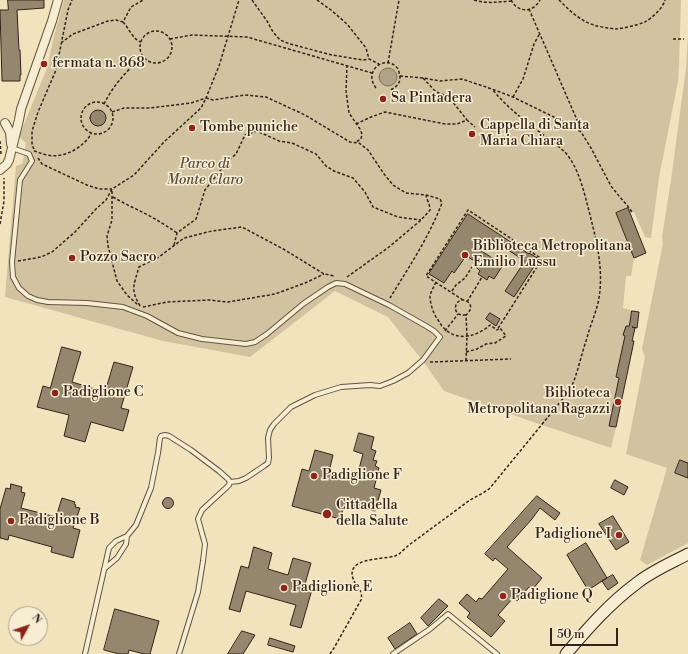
<!DOCTYPE html>
<style>
body{margin:0}
#map{position:relative;width:688px;height:654px;overflow:hidden;background:#f1e3bb;font-family:"Libre Bodoni",serif}
canvas{display:block}
.north{position:absolute;left:8px;top:606px;width:40px;height:40px;box-sizing:border-box;background:#f6edd3;border:1px solid #a89d89;border-radius:50%;rotate:50deg;font-size:11px;font-weight:700;line-height:16px;text-align:center;color:#32241a}
.north::after{content:'';display:block;margin:auto;width:14px;height:18px;background:#8f2418;clip-path:polygon(50% 0,100% 100%,50% 72%,0 100%)}
.scale{position:absolute;left:550px;top:628px;width:68px;height:18px;box-sizing:border-box;border:2px solid #32241a;border-top:0;padding-left:5px;font-size:12px;line-height:14px;white-space:nowrap;color:#32241a;-webkit-text-stroke:3px #f6edd3;paint-order:stroke}
</style>
<div id="map">
<canvas width="688" height="654"></canvas>
<div class="north">N</div>
<div class="scale">50 m</div>
</div>
<script>
const g = document.querySelector('canvas').getContext('2d');
g.lineJoin = 'round';
function fillPath(path, color) { g.fillStyle = color; g.fill(path, 'evenodd'); }
function trace(path, color, width, dash) { g.strokeStyle = color; g.lineWidth = width; g.lineCap = dash ? 'butt' : 'round'; g.setLineDash(dash || []); g.stroke(path); }
function drawText(font, color, halo, rows, align = 'center') {
  g.font = font + ' "Libre Bodoni",serif'; g.lineWidth = 3; g.setLineDash([]); g.textBaseline = 'middle'; g.strokeStyle = halo; g.fillStyle = color; for (const [text, x, y, turn = 0] of rows) {
    g.save(); g.translate(x, y); g.rotate((+turn || 0) * Math.PI / 180); g.textAlign = isNaN(turn) ? turn : align; if (halo) g.strokeText(text, 0, 0); g.fillText(text, 0, 0); g.restore();
  }
}
fillPath(new Path2D(`
 M 64,0 L 681,0 L 679,67 L 678,81 L 659,178 L 651,238 L 645,237 L 634,212 L 630,213 L 627,208 L 616,213 L 634,258 L 631,276 L 626,276 L 623,308 L 634,311 L 632,311 L 629,326 L 626,326 L 624,335 L 625,336 L 616,377 L 619,378 L 609,426 L 616,427 L 611,448 L 542,425 L 444,391 L 425,364 L 388,317 L 335,291 L 250,357 L 163,341 L 5,297 L 16,166 L 22,164 L 23,161 L 26,143 C 23,140 19,138 20,134 L 47,68 L 54,36 Z
 M 688,35 L 688,543 L 647,565 L 640,560 L 667,468 L 626,454 L 645,357 L 642,349 L 663,243 L 662,237 L 671,180 L 686,68 Z`), '#d1c3a0');
const water = new Path2D(`
 M379 77a9 9 0 1 1 18 0a9 9 0 1 1-18 0Z`);
fillPath(water, '#b0a284');
trace(water, '#7e705a', 1);
const building = new Path2D(`
 M 8,0 L 44,0 L 44,8 L 17,10 L 19,50 L 20,50 L 21,75 L 20,75 L 20,81 L 2,81 L 0,10 L 8,10 Z
 M90 118a8 8 0 1 1 16 0a8 8 0 1 1-16 0Z
 M 628,208 L 646,253 L 634,258 L 616,213 Z
 M 468,214 L 529,254 L 529,253 L 539,259 L 514,297 L 505,291 L 525,261 L 488,237 L 480,250 L 503,265 L 494,279 L 489,276 L 487,280 L 478,274 L 480,271 L 476,267 L 478,263 L 466,256 L 454,273 L 452,271 L 444,283 L 429,274 Z
 M 632,311 L 639,312 L 637,328 L 632,327 L 635,328 L 632,341 L 634,341 L 616,427 L 609,426 L 619,378 L 616,377 L 625,336 L 623,335 L 626,326 L 629,326 Z
 M 490,313 L 500,319 L 496,326 L 486,319 Z
 M 62,347 L 81,352 L 72,382 L 105,392 L 114,362 L 133,367 L 121,408 L 129,410 L 123,431 L 91,422 L 85,442 L 64,436 L 69,415 L 37,407 L 43,386 L 50,388 Z
 M 359,433 L 374,437 L 371,449 L 376,451 L 373,460 L 377,461 L 375,466 L 379,468 L 374,488 L 381,490 L 375,511 L 345,503 L 340,519 L 292,506 L 302,469 L 309,471 L 315,450 L 333,455 L 329,472 L 356,480 L 363,454 L 354,451 Z
 M 680,460 L 688,463 L 688,478 L 675,473 Z
 M 615,480 L 628,487 L 624,495 L 611,488 Z
 M 11,484 L 22,487 L 21,492 L 25,493 L 21,508 L 56,517 L 62,498 L 75,502 L 74,504 L 76,505 L 75,507 L 80,508 L 73,528 L 80,530 L 73,558 L 51,552 L 52,547 L 9,535 L 8,540 L 0,538 L 0,509 L 6,488 L 10,489 Z
 M 537,496 L 560,513 L 555,520 L 540,508 L 532,519 L 507,547 L 542,578 L 532,590 L 529,587 L 517,601 L 513,598 L 498,615 L 505,621 L 491,637 L 467,617 L 470,613 L 459,603 L 467,594 L 476,602 L 479,598 L 482,599 L 508,569 L 495,558 L 493,561 L 485,554 Z
 M162.5 503a5.5 5.5 0 1 1 11 0a5.5 5.5 0 1 1-11 0Z
 M 613,516 L 629,542 L 616,550 L 599,524 Z
 M 586,543 L 607,578 L 588,590 L 567,555 Z
 M 254,547 L 272,553 L 268,569 L 288,575 L 293,558 L 311,563 L 305,584 L 313,586 L 301,628 L 290,625 L 296,605 L 246,591 L 240,612 L 229,609 L 241,566 L 248,568 Z
 M 613,575 L 618,583 L 608,590 L 602,581 Z
 M 439,599 L 448,606 L 428,626 L 421,618 Z
 M 115,609 L 159,621 L 150,654 L 144,654 L 129,650 L 128,654 L 119,654 L 104,650 Z
 M 410,623 L 417,634 L 395,649 L 388,638 Z
 M 242,631 L 255,635 L 243,654 L 228,654 Z
 M 270,638 L 295,646 L 293,652 L 268,645 Z`);
fillPath(building, '#95876e');
trace(building, '#32241a', 1);
const lane = new Path2D(`
 M 12,148 L 29,154 L 32,161 L 20,180 L 12,262 L 13,277 L 19,288 L 28,296 L 37,300 L 48,302 L 87,303 L 123,307 L 147,316 L 178,333 L 202,339 L 246,344 L 255,342 L 267,334 L 303,304 L 328,287 L 336,283 L 345,284 L 389,305 L 426,326 L 434,331 L 440,337 L 423,360 L 408,373 L 393,381 L 380,386 L 370,385 L 341,387 L 315,395 L 291,407 L 274,424 L 270,430 L 268,438 L 269,458 L 268,463 L 264,466 L 246,478 L 239,481 L 230,482
 M 104,569 L 117,558 L 126,544 L 127,536 L 136,525 L 151,488 L 158,453 L 160,438 L 161,436 L 165,435 L 169,436 L 191,450 L 219,471 L 228,479 L 230,482
 M 85,654 L 109,548 L 116,541 L 127,536
 M 179,654 L 198,592 L 203,561 L 205,544 L 198,519 L 202,510 L 227,487 L 229,485 L 230,482
 M 393,654 L 430,629 L 448,614 L 497,654`);
const street = new Path2D(`
 M 5,123 L 10,132 L 11,144
 M 0,170 L 7,164 L 9,160 L 19,120 L 21,109 L 52,21 L 58,0`);
const secondary = new Path2D(`
 M 566,654 C 588,628 610,603 637,583 C 652,571 671,563 688,554`);
trace(lane, '#625442', 6);
trace(street, '#625442', 10);
trace(secondary, '#32241a', 13);
trace(new Path2D(`
 M 252,0 L 267,21 L 273,32 L 280,40 L 290,44 L 332,55 L 363,60 L 369,59
 M 317,0 L 331,10 L 347,24 L 366,48 L 369,59 L 379,64
 M 474,0 C 487,4 498,2 511,1
 M 511,0 C 518,13 533,13 540,0
 M 559,0 C 569,10 580,21 594,25 C 600,27 608,28 615,29 C 622,29 637,25 645,22 C 652,18 663,8 665,0
 M 529,9 L 577,120 L 581,132
 M 123,22 C 129,28 133,40 141,42
 M140 47a16 16 0 1 1 32 0a16 16 0 1 1-32 0Z
 M 170,39 L 175,38 L 192,35 L 247,37 L 372,73
 M 673,39 L 684,39
 M 61,43 L 73,34 L 108,21 L 116,20 L 123,22 L 131,7 L 143,0
 M 388,63 L 399,0
 M 347,65 L 346,91 L 349,113 L 360,129 L 362,134 L 361,139 L 356,142
 M 400,76 L 423,78 L 440,81 L 462,79 L 492,89 L 513,97 L 568,124 L 581,132 L 591,148 L 611,186 L 619,196 L 627,205 L 632,212
 M 423,78 L 436,92 L 444,95 L 452,101 L 467,120
 M 376,88 C 362,70 387,53 398,69 C 399,72 400,75 400,79 C 399,85 395,88 390,90
 M 513,97 L 523,79 L 534,44 L 540,33
 M81 118a16 16 0 1 1 32 0a16 16 0 1 1-32 0Z
 M 104,104 C 113,86 127,69 144,57
 M 112,112 L 124,108 L 150,108 L 191,103 L 206,98 L 219,66 L 239,0
 M 356,124 L 371,117 L 385,112 L 445,124 L 457,124 L 467,120 L 475,127
 M 0,141 L 1,154
 M 34,149 L 32,145 L 32,131 L 38,112 L 56,70 L 68,10 L 72,0
 M 34,151 C 38,152 42,154 47,155 C 63,159 83,148 91,134
 M 38,158 L 42,164 L 87,185 L 99,189 L 112,189
 M 112,191 L 112,220 L 107,236 L 108,246 L 117,281 L 127,295 L 138,305
 M 113,197 C 123,203 134,208 144,213 C 156,219 167,226 177,233
 M 0,224 L 4,201 L 4,178
 M 174,245 L 177,233 L 196,219 L 205,190 L 227,162 L 236,154 L 245,135 L 257,131 L 279,141 L 292,143 L 316,154 L 326,166 L 334,171 L 353,178 L 365,192 L 373,207 L 398,217 L 421,220
 M 18,261 L 41,257 L 52,252 L 75,232 L 97,208 L 106,200 L 112,189 L 134,175 L 165,141 L 201,108 L 206,98 L 213,100 L 245,95 L 266,97 L 305,115 L 350,142 L 359,143 L 368,150 L 384,174 L 393,185 L 406,193 L 426,195 L 440,199 L 442,203 C 429,237 409,267 390,298
 M 347,277 L 389,247 L 421,220 L 430,210 C 430,205 427,200 426,195
 M 436,282 C 434,287 431,291 430,296 C 430,303 433,312 436,317 C 439,321 441,326 445,329 C 458,342 478,336 490,325 L 497,330 L 500,328 L 506,336 L 495,343 L 486,344 L 477,349 L 466,352
 M 452,291 L 456,285 L 465,278 L 475,262
 M 463,300 L 426,276 L 468,210 L 542,259 L 497,330
 M 467,302 L 482,277
 M 140,306 C 130,289 134,285 139,267 L 159,257 L 184,238 L 212,231 L 242,227 L 285,250 L 324,274 L 335,276
 M 143,307 L 167,302 L 209,300 L 228,302 L 275,294 L 305,283 L 324,274
 M 466,315 C 448,317 456,293 468,302 C 473,306 470,312 466,315 L 467,336 L 466,361
 M 445,331 L 458,314
 M 430,362 L 511,359
 M 330,654 L 334,648 L 361,600 C 363,592 359,589 355,583 C 341,557 381,560 395,556 L 399,554 L 409,545 L 470,500 C 477,496 484,493 490,488 L 570,390 C 578,373 581,355 587,338 C 590,326 595,315 598,303 C 605,271 596,239 588,207 C 583,188 578,167 565,152 C 540,131 512,114 492,89`), '#32241a', 1.5, [3, 2]);
trace(lane, '#f6edd3', 4);
trace(street, '#f6edd3', 8);
trace(secondary, '#f6edd3', 11);
for (const [x, y, r, color] of [
 [44,64,4,"#8f2418"],
 [383,99,4,"#8f2418"],
 [192,128,4,"#8f2418"],
 [472,134,4,"#8f2418"],
 [465,255,4,"#8f2418"],
 [72,258,4,"#8f2418"],
 [55,393,4,"#8f2418"],
 [618,402,4,"#8f2418"],
 [314,476,4,"#8f2418"],
 [327,514,5,"#8f2418"],
 [11,521,4,"#8f2418"],
 [619,535,4,"#8f2418"],
 [284,588,4,"#8f2418"],
 [503,596,4,"#8f2418"]
]) { const dot = new Path2D(); dot.arc(x, y, r, 0, 2 * Math.PI); g.fillStyle = color; g.fill(dot); trace(dot, '#f6edd3', 1.5); }
drawText('14px', '#32241a', '#f6edd3', [
 ["fermata n. 868",52,64],
 ["Sa Pintadera",391,99],
 ["Cappella di Santa",480,126],
 ["Maria Chiara",480,142],
 ["Tombe puniche",200,128],
 ["Biblioteca Metropolitana",473,247],
 ["Emilio Lussu",473,263],
 ["Pozzo Sacro",80,258],
 ["Padiglione C",63,393],
 ["Biblioteca",610,394,"right"],
 ["Metropolitana Ragazzi",610,410,"right"],
 ["Padiglione F",322,476],
 ["Cittadella",336,506],
 ["della Salute",336,522],
 ["Padiglione B",19,521],
 ["Padiglione I",611,535,"right"],
 ["Padiglione E",292,588],
 ["Padiglione Q",511,596]
], 'left');
drawText('italic 14px', '#5a4c3c', '#f6edd3', [
 ["Parco di",205,165],
 ["Monte Claro",205,181]
]);
</script>
